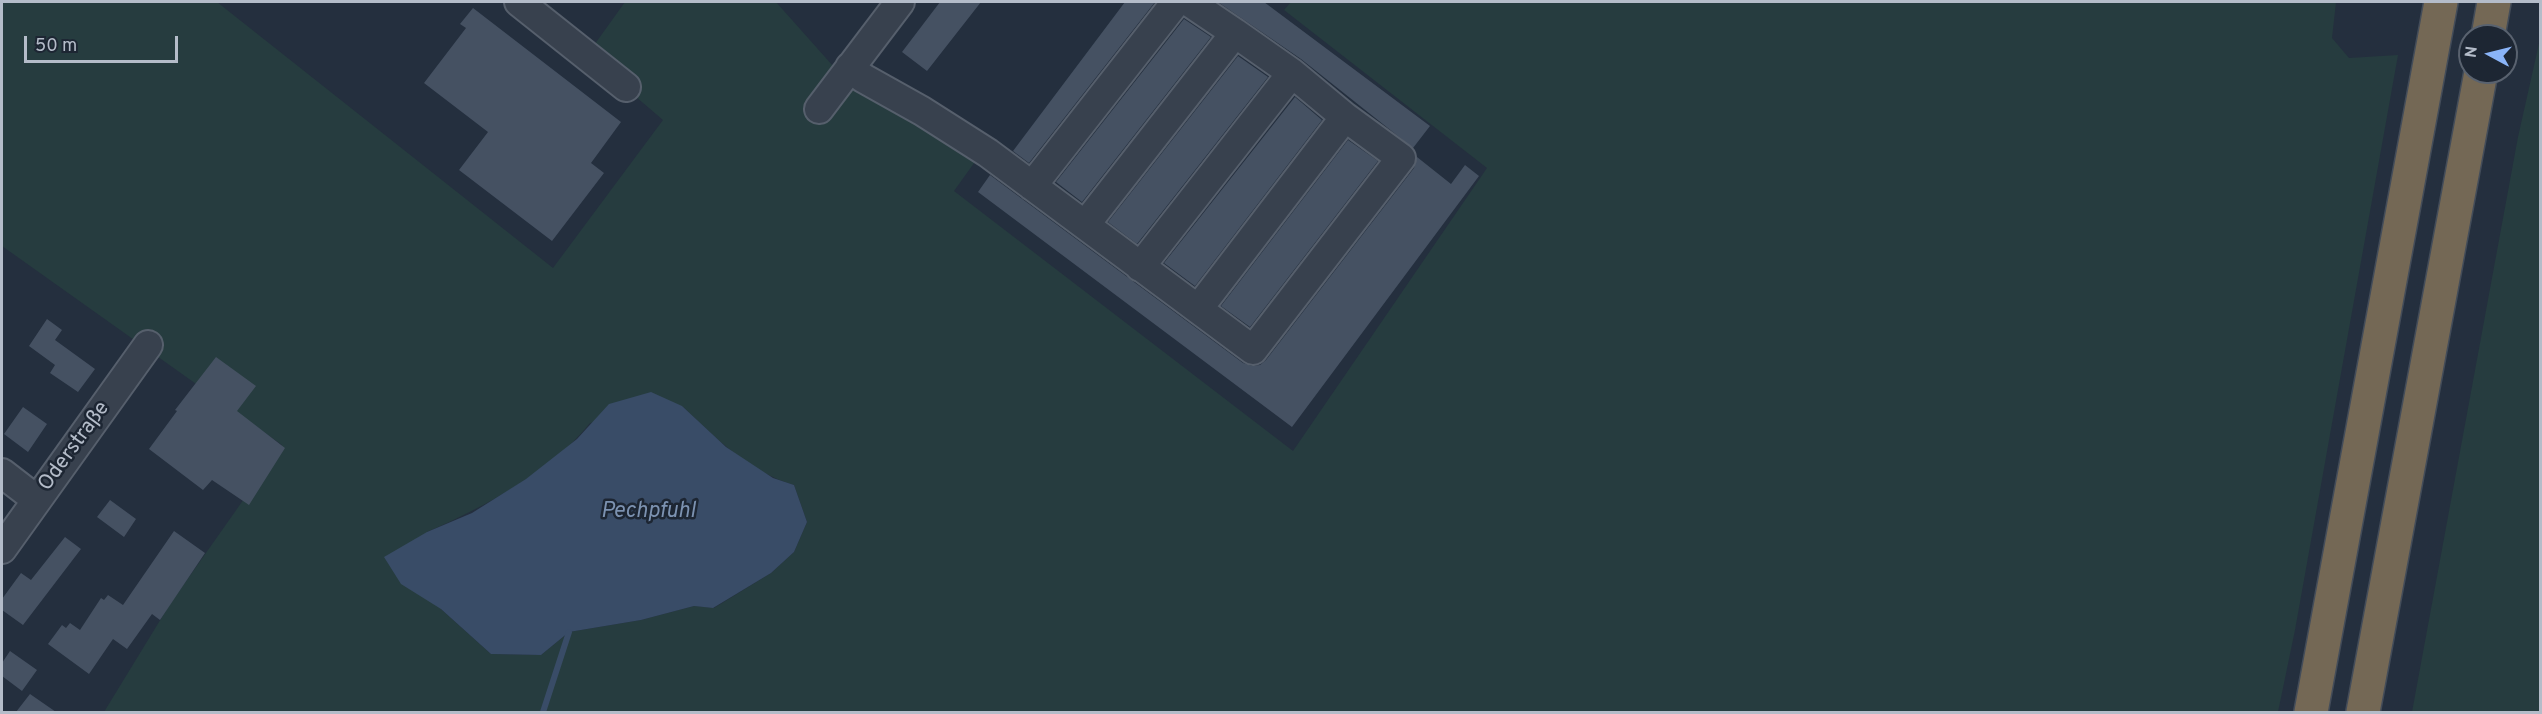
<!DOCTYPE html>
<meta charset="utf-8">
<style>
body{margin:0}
#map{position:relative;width:2542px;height:714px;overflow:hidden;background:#242f3e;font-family:Overpass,sans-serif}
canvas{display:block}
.frame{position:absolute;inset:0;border:3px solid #b4bcc9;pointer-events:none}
.north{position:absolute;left:2458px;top:24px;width:60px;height:60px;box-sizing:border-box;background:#1d2633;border:2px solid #59626f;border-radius:50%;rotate:277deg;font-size:16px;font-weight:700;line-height:24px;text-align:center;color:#b4bcc9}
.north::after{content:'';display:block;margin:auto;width:21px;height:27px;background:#8ab4f8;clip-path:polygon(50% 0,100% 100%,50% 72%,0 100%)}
.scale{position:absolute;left:24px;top:36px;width:154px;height:27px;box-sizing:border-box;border:3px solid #b4bcc9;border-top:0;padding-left:8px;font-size:18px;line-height:21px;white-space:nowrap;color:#b4bcc9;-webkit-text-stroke:4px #1d2633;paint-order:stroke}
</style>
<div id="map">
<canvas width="2542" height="714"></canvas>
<div class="frame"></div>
<div class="north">N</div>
<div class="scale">50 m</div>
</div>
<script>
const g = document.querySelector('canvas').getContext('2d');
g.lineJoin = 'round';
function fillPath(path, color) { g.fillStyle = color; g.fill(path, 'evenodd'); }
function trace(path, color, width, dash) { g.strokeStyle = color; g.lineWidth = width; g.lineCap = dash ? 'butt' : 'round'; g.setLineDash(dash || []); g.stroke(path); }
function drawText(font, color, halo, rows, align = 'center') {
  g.font = font + ' Overpass,sans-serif'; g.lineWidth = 5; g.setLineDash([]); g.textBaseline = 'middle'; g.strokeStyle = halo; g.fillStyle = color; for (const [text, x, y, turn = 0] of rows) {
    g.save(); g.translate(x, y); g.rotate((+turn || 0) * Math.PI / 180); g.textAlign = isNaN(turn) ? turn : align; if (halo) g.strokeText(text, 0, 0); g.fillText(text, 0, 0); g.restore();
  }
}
fillPath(new Path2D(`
 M 2,2 L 217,2 L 553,268 L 663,120 L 587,55 L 625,2 L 776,2 L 857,93 L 982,152 L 954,191 L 1293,451 L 1487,168 L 1284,10 L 1291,2 L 2336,2 L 2332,38 L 2349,58 L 2398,55 L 2295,630 L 2278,712 L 104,712 L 170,604 L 282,445 L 2,246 ZM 682,406 C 716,438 749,472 794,485 L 807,522 L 794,552 L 771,573 L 714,608 L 694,606 L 641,620 L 569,632 L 541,655 L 491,654 L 441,609 L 427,532 C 484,507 551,472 590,423 Z
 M 2540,39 L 2540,712 L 2412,712 L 2518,137 Z`), '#263c3f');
fillPath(new Path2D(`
 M 651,392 L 682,406 L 726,447 L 773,478 L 794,485 L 807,522 L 794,552 L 771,573 L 713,608 L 694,606 L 641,620 L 569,632 L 541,655 L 491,654 L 441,609 L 401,584 L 384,557 L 427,532 L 472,513 L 526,479 L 577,439 L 609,404 Z`), '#394c67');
trace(new Path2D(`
 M 543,712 L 569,632`), '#394c67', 6);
fillPath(new Path2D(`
 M 940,2 L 981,2 L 927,71 L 902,52 Z
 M 1125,2 L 1155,2 L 1029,163 L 1013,151 Z
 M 1218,2 L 1264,2 L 1430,126 L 1413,148 L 1301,59 Z
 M 473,8 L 621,122 L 591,163 L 604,173 L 552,241 L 459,170 L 488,132 L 424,83 L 466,28 L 460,24 Z
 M 1184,19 L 1211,37 L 1082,202 L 1056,182 Z
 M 1238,56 L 1268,77 L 1137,244 L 1108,222 Z
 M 1295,97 L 1322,120 L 1195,286 L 1164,263 Z
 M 1348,140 L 1378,161 L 1250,327 L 1221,306 Z
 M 1417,157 L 1451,184 L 1465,165 L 1479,176 L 1292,427 L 978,192 L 990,175 L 1243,363 L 1252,366 L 1260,365 L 1266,360 L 1414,168 Z
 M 47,319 L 62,330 L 55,340 L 95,369 L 78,392 L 50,373 L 55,365 L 29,346 Z
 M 216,357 L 256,386 L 237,411 L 285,448 L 249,505 L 212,480 L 203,490 L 149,449 L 177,411 L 175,410 Z
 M 23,407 L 47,424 L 28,452 L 4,434 Z
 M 110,500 L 136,519 L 124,537 L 97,517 Z
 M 174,531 L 205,553 L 160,620 L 152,614 L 127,649 L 113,639 L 89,674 L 48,644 L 62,625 L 66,628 L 70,623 L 80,630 L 101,598 L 104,600 L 108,595 L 123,605 Z
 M 65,537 L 81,549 L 23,625 L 2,610 L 2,599 L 21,573 L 31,580 Z
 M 10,651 L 37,670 L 22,691 L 2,676 L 2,663 Z
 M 30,694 L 56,712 L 16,712 Z`), '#455162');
const minor = new Path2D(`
 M 519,2 L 626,87
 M 850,67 L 863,78 L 922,111 L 988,153 L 1253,350 L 1401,158 L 1345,117
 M 819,109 L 900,2
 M 1032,186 L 1176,2
 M 1085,225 L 1235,33 L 1189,2
 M 1140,267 L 1292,73 L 1235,33
 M 1198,309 L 1345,117 L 1292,73
 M 2,473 L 37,500
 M 2,549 L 148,345`);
const highway = new Path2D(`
 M 2488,36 L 2494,2
 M 2311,712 L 2441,2
 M 2363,712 L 2481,72`);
trace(minor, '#565f6c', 32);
trace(highway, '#434c59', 36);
trace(minor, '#38414e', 28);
trace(highway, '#746855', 33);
drawText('21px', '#b4bcc9', '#1d2633', [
 ["Oderstraße",75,447,-54]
]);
drawText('italic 22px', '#7c92b1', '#1d2633', [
 ["Pechpfuhl",648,513]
]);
</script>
